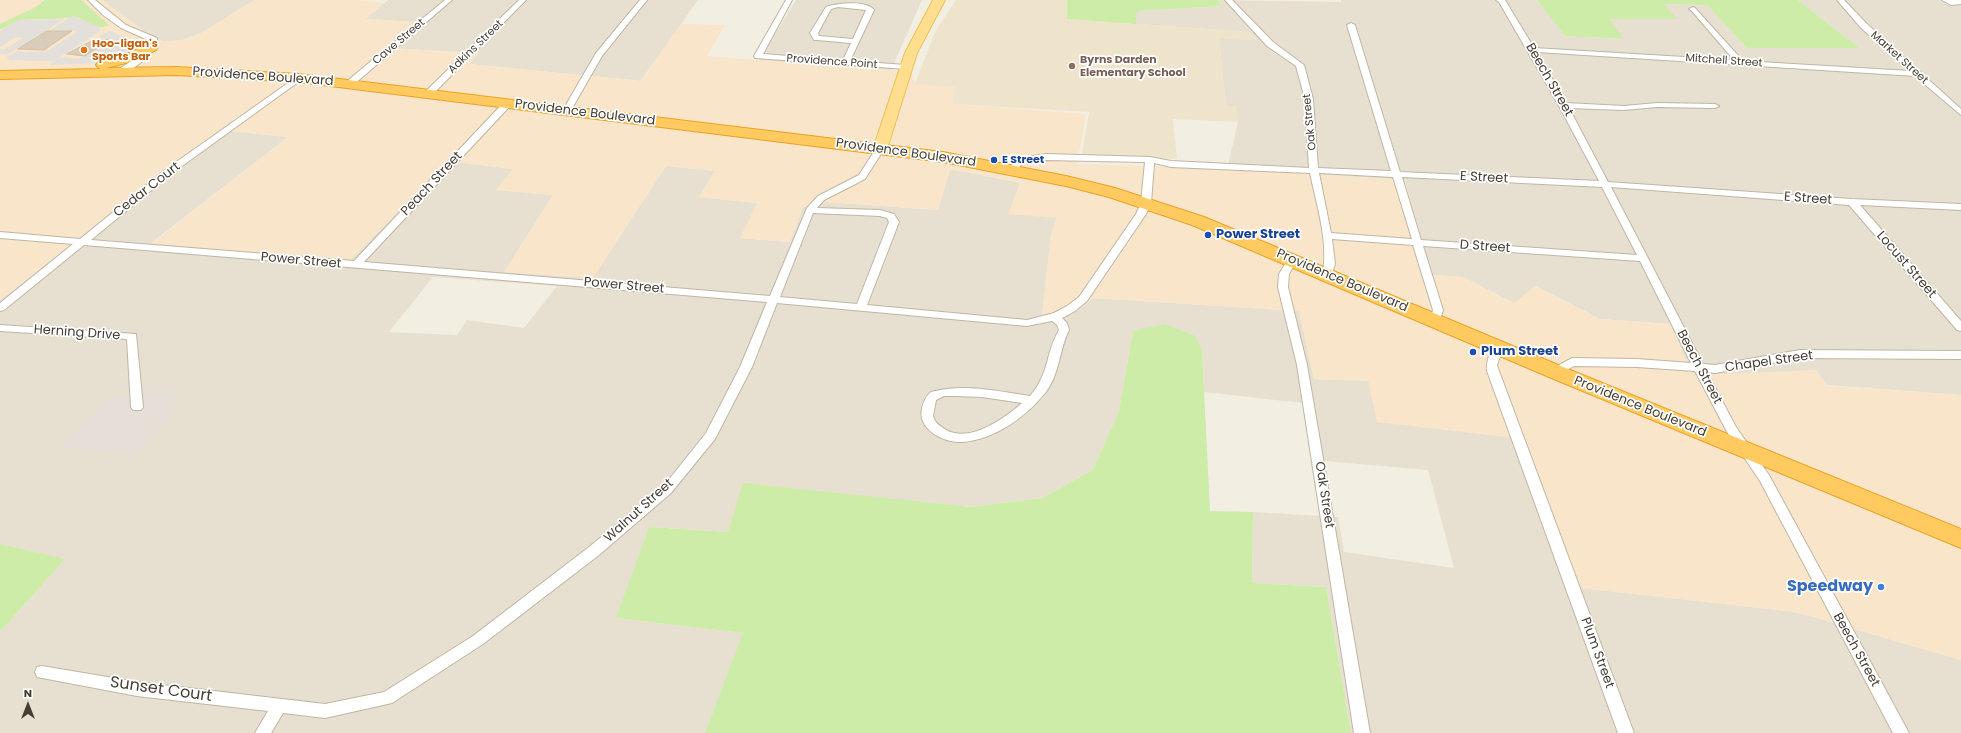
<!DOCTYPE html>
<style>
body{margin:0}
#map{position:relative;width:1961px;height:733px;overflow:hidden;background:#f3eee2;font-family:Poppins,sans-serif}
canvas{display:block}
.north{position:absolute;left:8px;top:685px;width:40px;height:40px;-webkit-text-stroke:3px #fff;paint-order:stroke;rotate:0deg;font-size:11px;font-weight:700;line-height:16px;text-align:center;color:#453e32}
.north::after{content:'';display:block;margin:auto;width:14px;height:18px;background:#453e32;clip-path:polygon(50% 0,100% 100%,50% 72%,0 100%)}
</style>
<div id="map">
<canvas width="1961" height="733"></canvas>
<div class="north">N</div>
</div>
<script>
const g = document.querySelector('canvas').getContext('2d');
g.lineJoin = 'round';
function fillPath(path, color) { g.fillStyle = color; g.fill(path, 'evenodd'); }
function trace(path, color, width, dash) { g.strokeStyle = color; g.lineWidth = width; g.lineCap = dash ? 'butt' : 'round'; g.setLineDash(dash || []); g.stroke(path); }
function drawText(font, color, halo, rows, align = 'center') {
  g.font = font + ' Poppins,sans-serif'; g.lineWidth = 3.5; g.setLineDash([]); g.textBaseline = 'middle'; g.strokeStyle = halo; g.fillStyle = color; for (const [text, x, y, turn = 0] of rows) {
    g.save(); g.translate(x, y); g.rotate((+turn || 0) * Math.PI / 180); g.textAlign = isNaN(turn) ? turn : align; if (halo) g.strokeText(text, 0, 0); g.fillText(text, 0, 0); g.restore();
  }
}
fillPath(new Path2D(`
 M 102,0 L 255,0 L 201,33 L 182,40 L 163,42 L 144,31 Z
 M 388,0 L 698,0 L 641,81 L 469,64 L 479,53 L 387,48 L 417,22 L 365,19 Z
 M 796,0 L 922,0 L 891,70 L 759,60 Z
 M 1217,0 L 1341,2 L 1341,0 L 1537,0 L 1565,36 L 1623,39 L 1608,19 L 1676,19 L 1664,4 L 1707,5 L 1747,48 L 1859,48 L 1798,0 L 1961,0 L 1961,395 L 1693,375 L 1670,324 L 1600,319 L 1536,286 L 1514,303 L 1463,277 L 1431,275 L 1405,180 L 1227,169 L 1238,122 L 1226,106 L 1219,39 L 1257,39 L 1249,32 L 1136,24 L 1137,11 L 1222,6 Z
 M 219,130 L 288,137 L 151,243 L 349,261 L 448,161 L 513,169 L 497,190 L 553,195 L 504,272 L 592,278 L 666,166 L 715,171 L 699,197 L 758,203 L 741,238 L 790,242 L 803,207 L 827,202 L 938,210 L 950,169 L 1021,183 L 1057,218 L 1051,234 L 1042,316 L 1073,314 L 1093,298 L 1299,311 L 1314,379 L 1369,381 L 1523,439 L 1581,588 L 1796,612 L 1961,660 L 1961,733 L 1351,733 L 1326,587 L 1252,583 L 1253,512 L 1338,517 L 1344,552 L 1454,568 L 1428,470 L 1313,460 L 1303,403 L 1204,392 L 1202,350 L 1133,331 L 1119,411 L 1093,470 L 1042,498 L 971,507 L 880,498 L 728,532 L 649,527 L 617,618 L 744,633 L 705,733 L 0,733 L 0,632 L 64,560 L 0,544 L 0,300 ZM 433,277 L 557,286 L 524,328 L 467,320 L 457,335 L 389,332 Z`), '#e7e0d0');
fillPath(new Path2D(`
 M 0,0 L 102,0 L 144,31 L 163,41 L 182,40 L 201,33 L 255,0 L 357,0 L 384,3 L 366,19 L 417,22 L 388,48 L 479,53 L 469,64 L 640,81 L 681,24 L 725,25 L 707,56 L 912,72 L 915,84 L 955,87 L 952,104 L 1086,114 L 1077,164 L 1227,169 L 1405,180 L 1431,275 L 1463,277 L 1514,303 L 1535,286 L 1600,319 L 1670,324 L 1693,375 L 1816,370 L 1828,386 L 1961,395 L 1961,660 L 1796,612 L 1581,588 L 1523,439 L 1377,422 L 1368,381 L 1314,379 L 1299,311 L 1093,298 L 1073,314 L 1046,324 L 1042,316 L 1051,234 L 1057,218 L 1008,214 L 1020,183 L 973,173 L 950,170 L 938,210 L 827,202 L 803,207 L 790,242 L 740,238 L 757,203 L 699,197 L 715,171 L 666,166 L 593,278 L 504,272 L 553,195 L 496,190 L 513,169 L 449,161 L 349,261 L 151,244 L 288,137 L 219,130 L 0,300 Z`), '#f8e5ca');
fillPath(new Path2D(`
 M 149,389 L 174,391 L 173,412 L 135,455 L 57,447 L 107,400 Z`), '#e5dfd8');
fillPath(new Path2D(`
 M 956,0 L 1072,0 L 1070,19 L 1249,32 L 1257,40 L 1219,39 L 1226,105 L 1236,106 L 1238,122 L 1173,119 L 1177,159 L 1082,156 L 1089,112 L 952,104 L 955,87 L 915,84 L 935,32 Z`), '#eee4cb');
fillPath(new Path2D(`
 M 45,0 L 81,0 L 109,25 C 93,33 82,15 72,17 C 55,20 37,18 20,20 C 13,21 7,28 0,29 L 0,24 C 15,15 32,12 45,0 Z
 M 1067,0 L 1217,0 L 1222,6 L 1137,11 L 1136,24 L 1067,19 Z
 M 1537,0 L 1798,0 L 1859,48 L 1747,48 L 1707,5 L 1664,4 L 1677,19 L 1609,19 L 1624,39 L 1565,36 Z
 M 1165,324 L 1195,336 L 1202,350 L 1210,511 L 1253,512 L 1252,583 L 1326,587 L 1351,733 L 705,733 L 743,633 L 616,618 L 649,527 L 728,532 L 743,483 L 971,507 L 1042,498 L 1093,470 L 1119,411 L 1133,331 Z
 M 0,544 L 65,559 L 0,632 Z`), '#cceca7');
fillPath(new Path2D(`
 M 72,16 L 99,27 L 100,31 L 54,61 L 8,60 L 9,59 L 6,58 L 16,52 L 46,52 L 78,31 L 51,30 Z
 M 64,19 L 8,54 L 0,54 L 0,49 L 4,50 L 23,38 L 15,37 L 0,47 L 0,31 L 18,20 Z
 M 109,31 L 125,37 L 118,39 L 126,39 L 135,43 L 133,45 L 137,44 L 138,46 L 111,61 L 102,63 L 49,65 L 61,57 L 78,59 L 113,41 L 98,37 Z`), '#e3e0dc');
const building = new Path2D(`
 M 47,31 L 72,31 L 44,50 L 18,49 Z
 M 96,39 L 110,40 L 85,56 L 67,54 Z`);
fillPath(building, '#d9ccba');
trace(building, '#d1c2a9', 1);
const street = new Path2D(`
 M 88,0 L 95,0 L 126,25 L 157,38 C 160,50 129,75 118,74 L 118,70 L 144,52 L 150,41 L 121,28 L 103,15 Z
 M 445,0 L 452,0 L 352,86 L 346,86 L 346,82 Z
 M 519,0 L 526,0 L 431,96 L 425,96 L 425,92 Z
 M 640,0 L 647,0 L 602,56 L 570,112 L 564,112 L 563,110 L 596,53 Z
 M 786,0 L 792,0 L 763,54 L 843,60 L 851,43 L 817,40 L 814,40 L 810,33 L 826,7 C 836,3 867,0 874,10 L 850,61 L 906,65 L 910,67 L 906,69 L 755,58 L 754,56 ZM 838,7 L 866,10 L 853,39 L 819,36 L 818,33 L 831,9 Z
 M 1225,0 L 1232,0 L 1273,42 L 1304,65 L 1313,99 L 1318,168 L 1391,171 L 1347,25 L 1351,23 L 1355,25 L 1400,172 L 1599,181 L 1559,106 L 1499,2 L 1496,0 L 1505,0 L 1534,48 L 1734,60 L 1691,10 L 1689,9 L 1693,7 L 1695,8 L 1743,61 L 1910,71 L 1861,28 L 1837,0 L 1844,0 L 1867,24 L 1961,109 L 1961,115 L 1915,76 L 1537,52 L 1566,103 L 1624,106 L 1657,103 L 1715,104 L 1719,106 L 1715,108 L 1657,107 L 1624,110 L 1569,108 L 1608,182 L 1852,199 L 1961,204 L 1961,210 L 1860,205 L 1961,321 L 1961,331 L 1957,330 L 1849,205 L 1611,187 L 1703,364 L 1715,365 L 1800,350 L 1961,351 L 1961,359 L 1800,358 L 1715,373 L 1707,372 L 1736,427 L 1769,475 L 1909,733 L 1893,733 L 1760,481 L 1727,432 L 1695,371 L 1637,367 L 1574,366 L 1556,376 L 1550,372 L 1552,369 L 1572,358 L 1637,359 L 1691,363 L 1640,261 L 1423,246 L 1443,310 L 1440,320 L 1435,323 L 1430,320 L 1433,310 L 1413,245 L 1332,239 L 1335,264 L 1331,277 L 1323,277 L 1322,275 C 1330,246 1316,203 1310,173 L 1171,167 L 1154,163 L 1151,203 L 1146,214 L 1087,301 L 1075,311 L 1062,318 L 1067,323 L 1069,330 C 1059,350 1060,374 1045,393 C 1026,417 995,439 963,442 C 944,443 917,430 922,408 C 924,401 926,396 931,392 C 963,383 997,391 1030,396 C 1050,373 1045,354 1059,330 L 1057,325 L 1052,321 L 1027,326 L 777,303 L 752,367 L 715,439 L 671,493 L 599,555 L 483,644 L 392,703 L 325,718 L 283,713 L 271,733 L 255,733 L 268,711 L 137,696 L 37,677 L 35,672 L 37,667 L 42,666 L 137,682 L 325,704 L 384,692 L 473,636 L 589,547 L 663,487 L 706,433 L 740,367 L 767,302 L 84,245 L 4,310 L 0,311 L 0,303 L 73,244 L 0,238 L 0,232 L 80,239 L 165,170 L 298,76 L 301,76 L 301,80 L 171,174 L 91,240 L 354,261 L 505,101 L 511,101 L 511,105 L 364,262 L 770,296 L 807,208 L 818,196 L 859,175 L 877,147 L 880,146 L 884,149 L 865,179 L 824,200 L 817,208 L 880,210 L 894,214 L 899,222 L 867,305 L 1027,320 L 1054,313 L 1067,306 L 1079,297 L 1136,214 L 1141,203 L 1145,162 L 1046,160 L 1022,163 L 1016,172 L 1010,172 L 1009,170 L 1016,159 L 1046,154 L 1150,157 L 1171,161 L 1309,168 L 1305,99 L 1296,66 L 1267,46 ZM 1319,173 L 1393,177 L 1412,239 L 1331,233 ZM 1402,177 L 1602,187 L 1637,255 L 1421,240 ZM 813,213 L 880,216 L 887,218 L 889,222 L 857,304 L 780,297 ZM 955,396 L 982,397 L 1022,403 C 1004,419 970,443 946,430 C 940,426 935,423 933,416 L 936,400 L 944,396 Z
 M 1942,0 L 1961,0 L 1961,4 L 1951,5 Z
 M 1292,257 L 1297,260 L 1289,274 L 1288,287 L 1307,365 L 1370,733 L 1354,733 L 1297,365 L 1278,287 L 1279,274 L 1289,258 Z
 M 0,325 L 136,334 L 143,407 L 141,410 L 133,410 L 131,407 L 127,339 L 0,331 Z
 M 1498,344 L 1503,348 L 1497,365 L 1499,371 L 1634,733 L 1618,733 L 1487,371 C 1486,363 1490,347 1498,344 Z`);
const primary = new Path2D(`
 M 933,0 L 945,0 L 917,53 L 887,149 L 885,152 L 875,152 L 873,149 L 905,53 Z`);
const highway = new Path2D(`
 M 151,43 L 156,44 L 158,47 L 156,50 L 134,61 L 106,68 L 177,67 L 298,74 L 943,152 L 1066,176 L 1115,188 L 1204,217 L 1563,367 L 1961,529 L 1961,548 L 1549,377 L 1192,225 L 1109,197 L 1066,186 L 943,162 L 298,82 L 177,75 L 0,79 L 0,71 L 100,69 L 96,65 L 98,62 L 124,55 Z`);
trace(street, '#bfb6a4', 2);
trace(primary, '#eec055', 2);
trace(highway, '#eba224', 2);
fillPath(street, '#fff');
fillPath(primary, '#ffdf8f');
fillPath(highway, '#ffcb61');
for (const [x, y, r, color] of [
 [84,50,4,"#e8710a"],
 [1072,66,4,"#8d6e63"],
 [994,160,4,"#1a4fb4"],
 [1208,235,4,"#1a4fb4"],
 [1473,352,4,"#1a4fb4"],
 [1881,587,4,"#3f7fe0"]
]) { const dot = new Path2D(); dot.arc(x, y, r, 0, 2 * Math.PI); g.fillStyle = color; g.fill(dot); trace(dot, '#fff', 1.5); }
drawText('11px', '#453e32', '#fff', [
 ["Cave Street",399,42,-40],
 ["Adkins Street",476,47,-44],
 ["Market Street",1899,58,42],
 ["Mitchell Street",1724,61,4],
 ["Providence Point",832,62,4],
 ["Oak Street",1310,122,-96]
]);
drawText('bold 11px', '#c56008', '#fff', [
 ["Hoo-ligan's",92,44],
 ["Sports Bar",92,57]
], 'left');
drawText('bold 11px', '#785e54', '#fff', [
 ["Byrns Darden",1080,60],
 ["Elementary School",1080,73]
], 'left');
drawText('bold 11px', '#164399', '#fff', [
 ["E Street",1002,160]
], 'left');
drawText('13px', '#453e32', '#fff', [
 ["Providence Boulevard",263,77,4],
 ["Beech Street",1549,80,60],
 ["Providence Boulevard",585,113,7],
 ["Providence Boulevard",906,153,8],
 ["E Street",1484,178,3],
 ["Peach Street",432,184,-47],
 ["Cedar Court",147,190,-38],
 ["E Street",1808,199,4],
 ["D Street",1485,247,4],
 ["Power Street",301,261,5],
 ["Locust Street",1906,265,49],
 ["Providence Boulevard",1342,281,23],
 ["Power Street",624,286,5],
 ["Herning Drive",77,333,4],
 ["Chapel Street",1769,362,-8],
 ["Beech Street",1699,367,62],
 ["Providence Boulevard",1640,407,22],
 ["Oak Street",1324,495,81],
 ["Walnut Street",639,511,-42],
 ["Beech Street",1856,650,61],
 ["Plum Street",1597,653,70]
]);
drawText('bold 13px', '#164399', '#fff', [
 ["Power Street",1216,235],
 ["Plum Street",1481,352]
], 'left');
drawText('bold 16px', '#366cbe', '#fff', [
 ["Speedway",1873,587]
], 'right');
drawText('16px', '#453e32', '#fff', [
 ["Sunset Court",161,690,8]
]);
</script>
